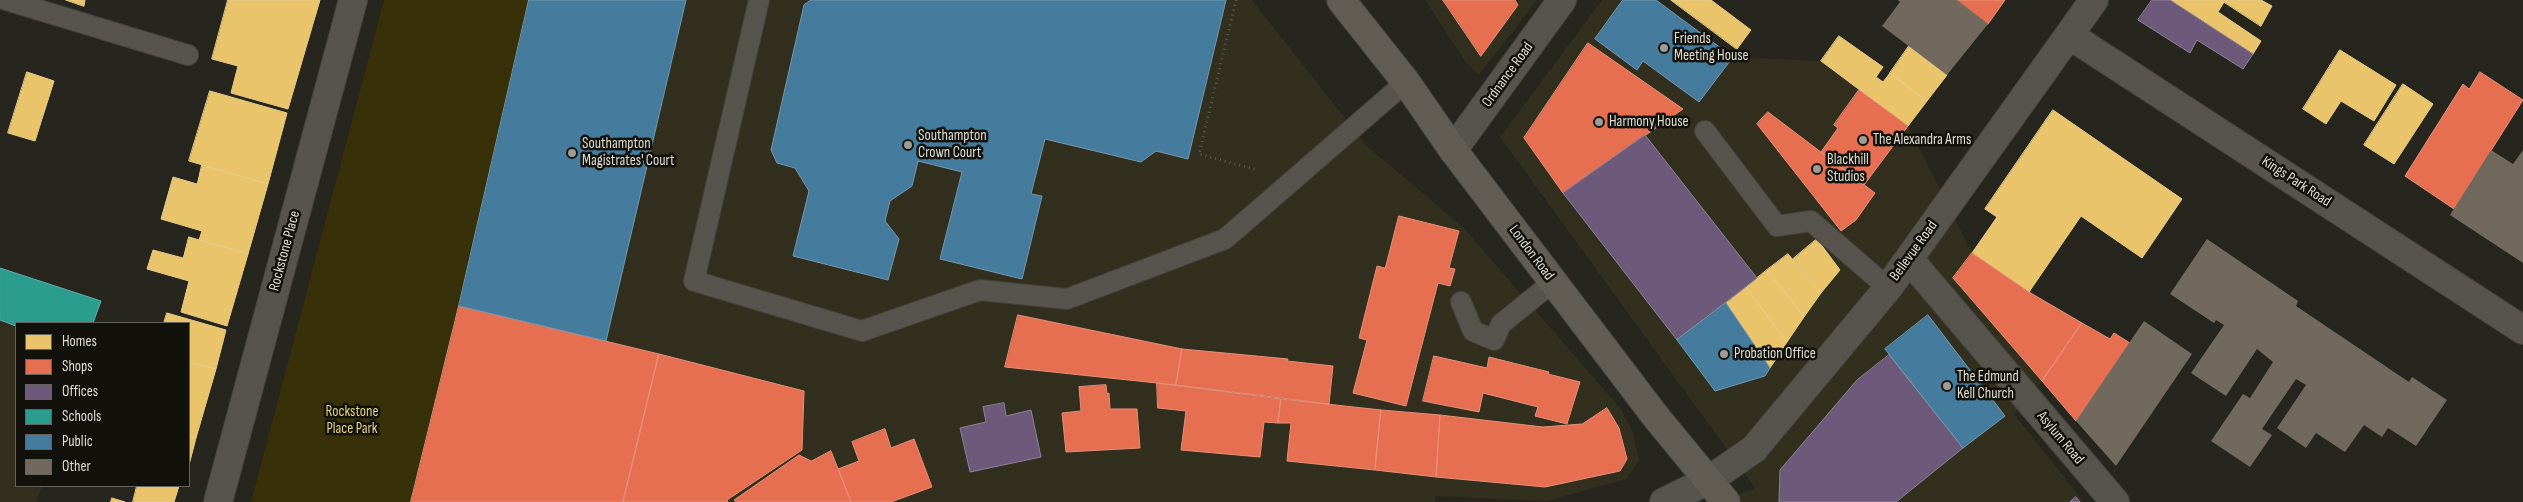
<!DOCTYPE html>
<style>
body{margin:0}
#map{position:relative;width:2523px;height:502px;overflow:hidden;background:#26251e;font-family:"Sofia Sans Condensed",sans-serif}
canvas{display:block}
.legend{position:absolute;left:15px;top:322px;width:175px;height:165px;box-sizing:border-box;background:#12110b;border:1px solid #64635c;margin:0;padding:6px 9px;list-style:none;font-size:15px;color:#dfded5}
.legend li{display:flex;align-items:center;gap:10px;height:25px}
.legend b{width:25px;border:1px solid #64635c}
</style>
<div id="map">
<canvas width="2523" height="502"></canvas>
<ul class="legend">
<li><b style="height:14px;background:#e9c46a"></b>Homes</li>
<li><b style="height:14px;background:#e76f51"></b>Shops</li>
<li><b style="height:14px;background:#6d597a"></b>Offices</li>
<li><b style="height:14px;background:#2a9d8f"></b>Schools</li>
<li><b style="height:14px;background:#457b9d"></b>Public</li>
<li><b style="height:14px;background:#71695e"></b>Other</li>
</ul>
</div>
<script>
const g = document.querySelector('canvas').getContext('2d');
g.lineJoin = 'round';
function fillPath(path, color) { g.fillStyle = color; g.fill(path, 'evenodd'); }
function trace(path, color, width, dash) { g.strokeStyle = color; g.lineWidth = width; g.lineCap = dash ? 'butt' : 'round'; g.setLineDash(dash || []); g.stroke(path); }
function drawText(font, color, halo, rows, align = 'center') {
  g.font = font + ' "Sofia Sans Condensed",sans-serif'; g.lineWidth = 5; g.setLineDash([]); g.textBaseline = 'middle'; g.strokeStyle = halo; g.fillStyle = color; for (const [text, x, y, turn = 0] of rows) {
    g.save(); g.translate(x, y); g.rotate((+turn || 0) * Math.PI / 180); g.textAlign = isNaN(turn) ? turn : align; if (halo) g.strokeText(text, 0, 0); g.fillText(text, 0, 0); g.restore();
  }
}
fillPath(new Path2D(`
 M 529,0 L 1252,0 L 1367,146 L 1464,228 L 1621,409 L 1633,433 L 1639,460 L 1627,479 L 1546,501 L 1436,496 L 1435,502 L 411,502 Z
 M 1425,0 L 1537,0 L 1479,75 L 1467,64 Z
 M 1602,0 L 1656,0 L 1733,57 L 1821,61 L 1908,126 L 1972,253 L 2029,292 L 2082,323 L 2042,381 L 2014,414 L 2084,502 L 1721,502 L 1755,488 L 1500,137 Z
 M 0,268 L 101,301 L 93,323 L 16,323 L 16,486 L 42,486 L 36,502 L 0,502 Z`), '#332f1e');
fillPath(new Path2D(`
 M 384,0 L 529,0 L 411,502 L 251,502 Z`), '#373008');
const homes = new Path2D(`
 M 66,0 L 85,0 L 84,6 Z
 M 228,0 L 320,0 L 288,109 L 231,93 L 238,66 L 212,59 Z
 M 1671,0 L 1711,0 L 1751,30 L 1737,49 Z
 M 2170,0 L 2221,0 L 2224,2 L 2218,12 L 2261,41 L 2253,54 Z
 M 2221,0 L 2261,0 L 2272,6 L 2261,26 Z
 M 1839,36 L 1883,67 L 1876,77 L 1883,82 L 1890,73 L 1927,101 L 1908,126 L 1821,61 Z
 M 1909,46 L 1947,75 L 1927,101 L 1890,73 Z
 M 2340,50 L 2396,85 L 2374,121 L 2341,101 L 2326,124 L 2303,109 Z
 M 27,72 L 54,81 L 35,141 L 8,133 Z
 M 2403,84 L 2433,104 L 2394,164 L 2364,145 Z
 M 210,91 L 287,113 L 268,184 L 189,161 Z
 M 2053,110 L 2182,199 L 2142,258 L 2081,216 L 2029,292 L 1972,253 L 1997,217 L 1985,209 Z
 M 202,165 L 268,184 L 248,254 L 199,240 L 202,231 L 161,219 L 173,177 L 197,184 Z
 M 189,237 L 248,254 L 227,326 L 181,312 L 189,281 L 147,269 L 153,250 L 183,258 Z
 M 1817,239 L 1840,270 L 1821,293 L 1793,259 Z
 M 1788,254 L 1821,293 L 1804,317 L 1767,270 Z
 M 1767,270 L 1804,317 L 1787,342 L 1746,287 Z
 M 1746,287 L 1787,342 L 1770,368 L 1726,303 Z
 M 167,313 L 226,330 L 216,369 L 189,362 L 189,323 L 164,323 Z
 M 189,362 L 216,369 L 196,438 L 189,436 Z
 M 189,436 L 196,438 L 189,465 Z
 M 137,486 L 179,486 L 174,502 L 133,502 Z
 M 112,498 L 125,502 L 111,502 Z`);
fillPath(homes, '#e9c46a');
trace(homes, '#e6cc8a', 1);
const shops = new Path2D(`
 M 1443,0 L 1515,0 L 1518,5 L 1481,56 Z
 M 1957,0 L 2005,0 L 1988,24 Z
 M 1588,43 L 1683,109 L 1563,193 L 1524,138 Z
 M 2480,72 L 2523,100 L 2454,209 L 2405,176 L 2463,84 L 2469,89 Z
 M 1859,90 L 1908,126 L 1864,185 L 1821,152 L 1838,128 L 1834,125 Z
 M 1768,112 L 1875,193 L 1856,220 L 1841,231 L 1757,124 Z
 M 1399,216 L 1459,231 L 1449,268 L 1455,269 L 1450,286 L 1438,283 L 1406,406 L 1353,393 L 1367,340 L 1359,338 L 1377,266 L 1385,268 Z
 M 1972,253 L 2029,292 L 2082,323 L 2042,381 L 1953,278 Z
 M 459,306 L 659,354 L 623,502 L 411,502 Z
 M 1018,315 L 1182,349 L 1176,385 L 1005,367 Z
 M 2082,323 L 2110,339 L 2114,333 L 2130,343 L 2076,421 L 2042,381 Z
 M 1182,349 L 1288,359 L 1287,361 L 1333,366 L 1329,404 L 1176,385 Z
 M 659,354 L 804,391 L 802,450 L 727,500 L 728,502 L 623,502 Z
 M 1434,356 L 1487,368 L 1489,357 L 1549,372 L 1548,374 L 1580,382 L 1567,424 L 1535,416 L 1538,407 L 1483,393 L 1479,412 L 1423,401 Z
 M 1157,383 L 1281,399 L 1278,423 L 1264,422 L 1260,457 L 1181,450 L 1186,411 L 1158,408 Z
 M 1106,385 L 1107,394 L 1109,393 L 1110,409 L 1137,409 L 1140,448 L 1066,452 L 1062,413 L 1081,411 L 1079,387 Z
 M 1281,399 L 1381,410 L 1375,470 L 1287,461 L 1291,423 L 1278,423 Z
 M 1607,408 L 1619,428 L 1627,459 L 1620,471 L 1545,487 L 1436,477 L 1440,415 L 1543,427 L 1582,424 Z
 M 1381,410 L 1440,415 L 1436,477 L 1375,470 Z
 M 885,429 L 891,448 L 914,439 L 932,487 L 891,502 L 851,502 L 838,469 L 859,461 L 852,442 Z
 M 831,451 L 851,502 L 736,502 L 734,500 L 799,455 L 811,461 Z`);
fillPath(shops, '#e76f51');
trace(shops, '#e59079', 1);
const offices = new Path2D(`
 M 2152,0 L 2170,0 L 2253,54 L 2243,69 L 2197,40 L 2190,53 L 2138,20 Z
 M 1645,135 L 1757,278 L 1677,340 L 1563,193 Z
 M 1889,355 L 1963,448 L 1896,502 L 1779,502 L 1780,470 L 1857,380 Z
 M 1004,403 L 1006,416 L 1031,410 L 1041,457 L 970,472 L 960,428 L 986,422 L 983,407 Z
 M 2076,497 L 2080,502 L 2070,502 Z`);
fillPath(offices, '#6d597a');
trace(offices, '#8f8195', 1);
const schools = new Path2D(`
 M 0,268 L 101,301 L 93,323 L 16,323 L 16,326 L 0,320 Z`);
fillPath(schools, '#2a9d8f');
trace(schools, '#60b0a4', 1);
const public = new Path2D(`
 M 529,0 L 686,0 L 606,341 L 459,306 Z
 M 811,0 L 1226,0 L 1188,159 L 1156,151 L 1141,162 L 1045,139 L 1031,194 L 1042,196 L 1022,279 L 940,259 L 962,172 L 918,161 L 912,186 L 890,201 L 885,221 L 899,239 L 888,280 L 793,256 L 809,191 L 795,168 L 777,163 L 771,150 L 804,5 Z
 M 1623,0 L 1656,0 L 1733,57 L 1699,102 L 1643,61 L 1637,70 L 1595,39 Z
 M 1726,303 L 1770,368 L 1765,376 L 1715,391 L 1677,340 Z
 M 1928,315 L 2005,416 L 1963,448 L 1885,349 Z`);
fillPath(public, '#457b9d');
trace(public, '#7399ae', 1);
fillPath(new Path2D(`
 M 1898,0 L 1957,0 L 1988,24 L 1947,75 L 1882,26 L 1900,2 Z
 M 2491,150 L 2513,164 L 2523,150 L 2523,263 L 2450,215 Z
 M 2207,239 L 2298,301 L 2296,306 L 2409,382 L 2412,377 L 2447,400 L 2416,446 L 2388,428 L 2382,437 L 2364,425 L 2345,452 L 2316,433 L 2306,448 L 2277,428 L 2306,385 L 2296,379 L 2262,429 L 2272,435 L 2250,467 L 2211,441 L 2243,394 L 2250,398 L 2273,362 L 2257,349 L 2226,396 L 2191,373 L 2224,325 L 2216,320 L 2214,323 L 2170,294 Z
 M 2144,321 L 2192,354 L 2116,466 L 2076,421 Z`), '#71695e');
const lane = new Path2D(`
 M 6,0 L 188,55
 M 759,0 L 694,281 L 862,331 L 980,290 L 1067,299 L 1225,239 L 1406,82
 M 1705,131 L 1777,226 L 1811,221 L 1888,288
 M 1461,302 L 1473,331 L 1494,340 L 1501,324 L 1553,282`);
const street = new Path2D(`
 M 2069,35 L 2523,330
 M 1453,150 L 1562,0
 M 1909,259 L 2115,502
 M 218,502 L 353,0
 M 1664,502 L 1709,480 L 1754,449 L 1888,288 L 2094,0`);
const secondary = new Path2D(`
 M 1341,0 L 1406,82 L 1453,150 L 1656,417 L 1726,502`);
trace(lane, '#43423c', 22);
trace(street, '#43423c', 30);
trace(secondary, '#43423c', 30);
trace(new Path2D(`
 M 1236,0 L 1199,154 L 1257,170`), '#5c5a54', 3, [1, 4]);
trace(lane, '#57534d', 20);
trace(street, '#57534d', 28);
trace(secondary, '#625d54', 28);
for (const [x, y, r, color] of [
 [1664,48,5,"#9e9d95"],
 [1599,122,5,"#9e9d95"],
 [1863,140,5,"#9e9d95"],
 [908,145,5,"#9e9d95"],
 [572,153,5,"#9e9d95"],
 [1817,169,5,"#9e9d95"],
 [1724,354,5,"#9e9d95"],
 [1947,386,5,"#9e9d95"]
]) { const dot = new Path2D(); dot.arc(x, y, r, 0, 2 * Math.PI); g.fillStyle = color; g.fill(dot); trace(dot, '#12110b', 2); }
drawText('15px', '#dfded5', '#12110b', [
 ["Friends",1674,39],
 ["Meeting House",1674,56],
 ["Harmony House",1609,122],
 ["Southampton",918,136],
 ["Crown Court",918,153],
 ["The Alexandra Arms",1873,140],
 ["Southampton",582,144],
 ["Magistrates' Court",582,161],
 ["Blackhill",1827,160],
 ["Studios",1827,177],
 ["Probation Office",1734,354],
 ["The Edmund",1957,377],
 ["Kell Church",1957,394]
], 'left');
drawText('15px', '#dfded5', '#12110b', [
 ["Ordnance Road",1508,75,-54],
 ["Kings Park Road",2296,182,33],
 ["Rockstone Place",285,251,-75],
 ["Bellevue Road",1914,251,-54],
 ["London Road",1531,253,53],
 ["Asylum Road",2060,438,50]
]);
drawText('15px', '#e1d27f', '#12110b', [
 ["Rockstone",352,412],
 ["Place Park",352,429]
]);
</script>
